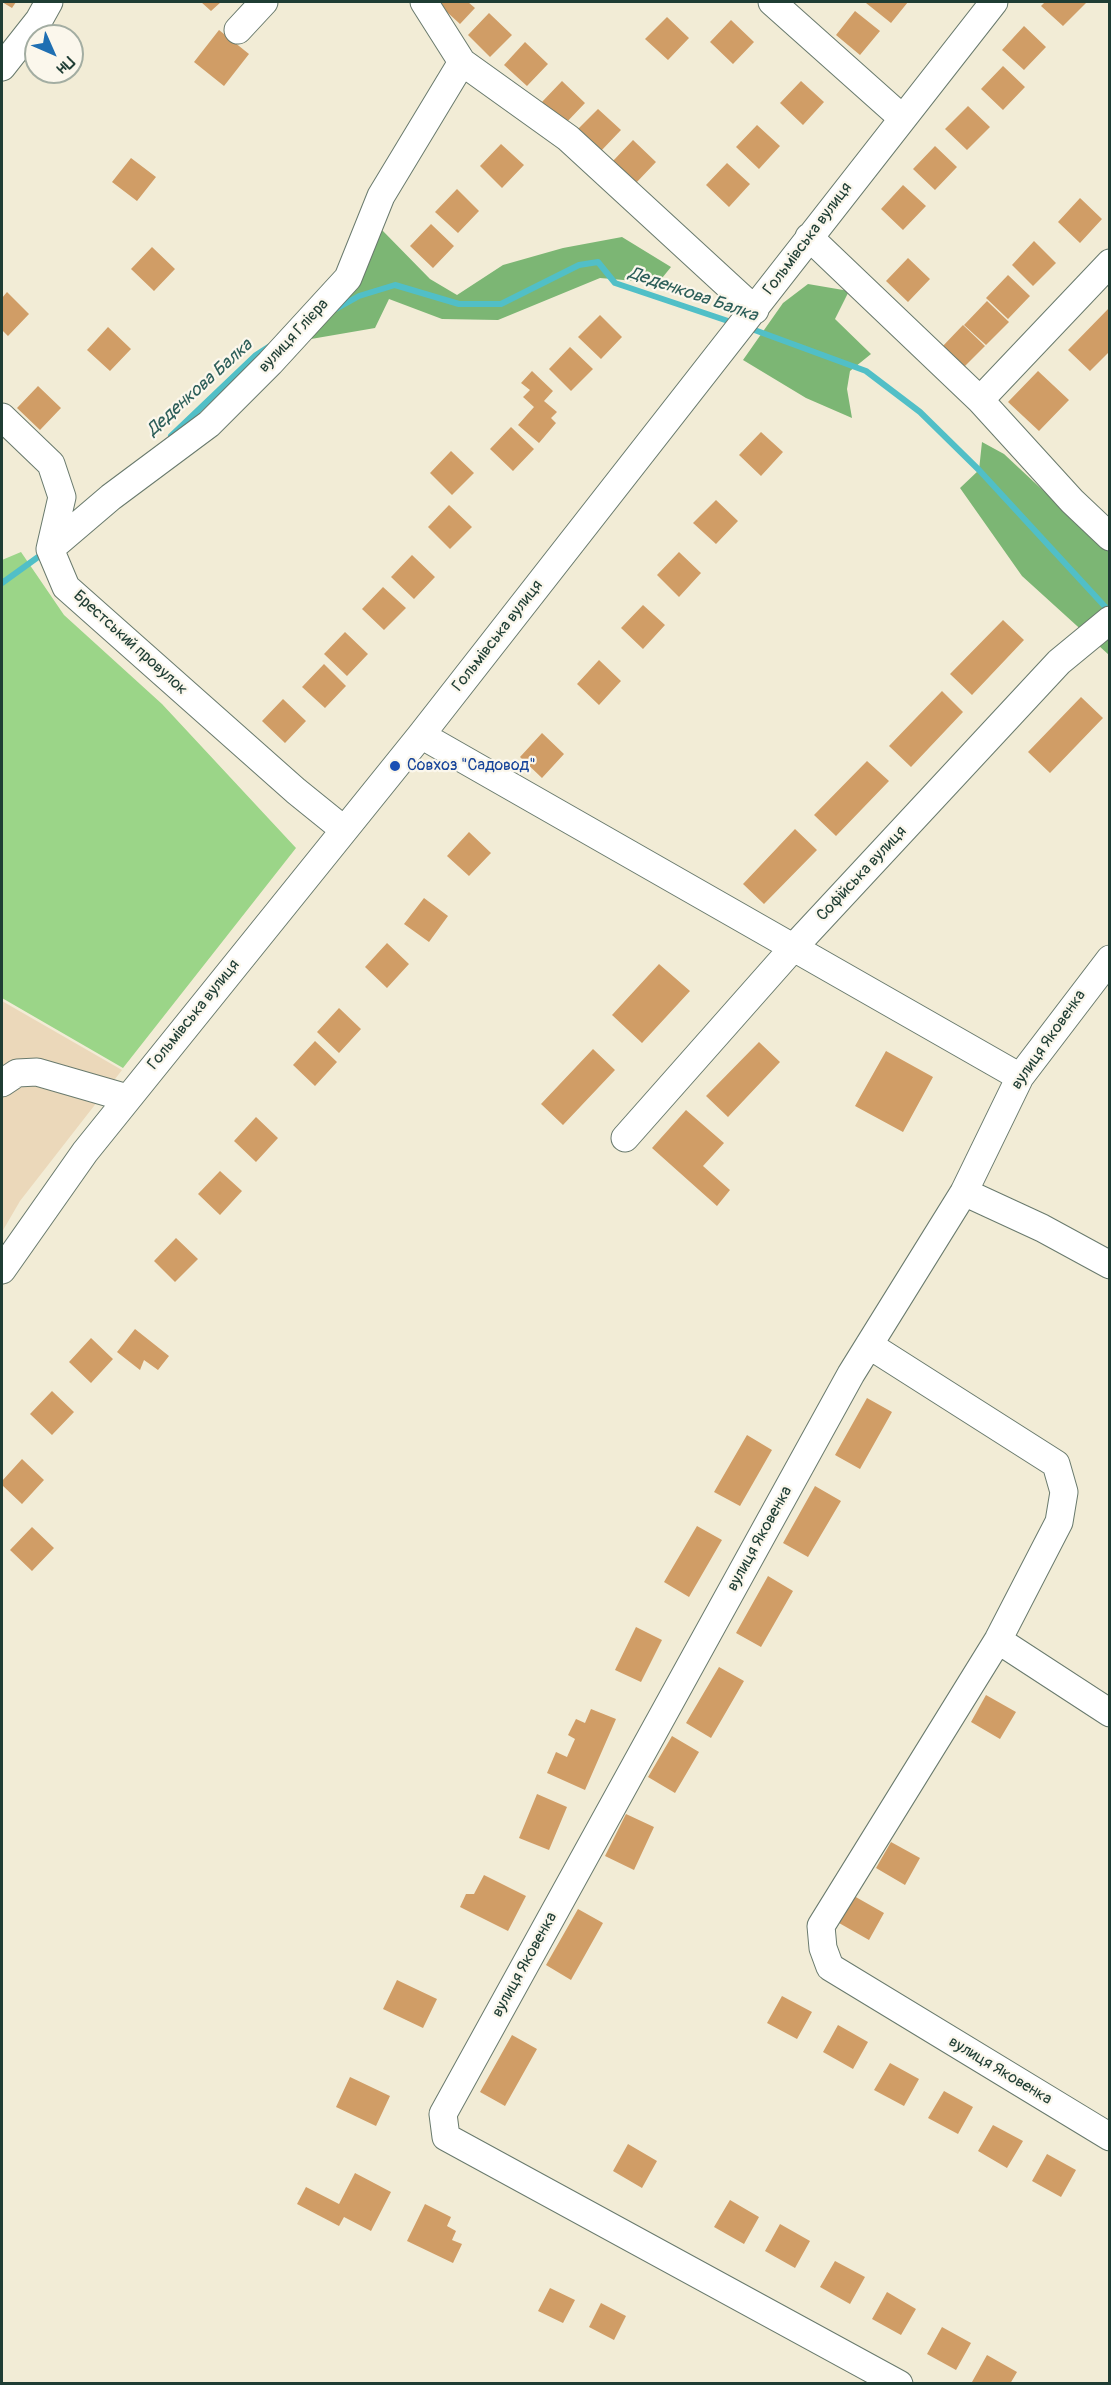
<!DOCTYPE html>
<meta charset="utf-8">
<style>
body{margin:0}
#map{position:relative;width:1111px;height:2385px;overflow:hidden;background:#f2ecd6;font-family:Pangolin,sans-serif}
canvas{display:block}
.frame{position:absolute;inset:0;border:3px solid #1f3d34;pointer-events:none}
.north{position:absolute;left:24px;top:24px;width:60px;height:60px;box-sizing:border-box;background:#fbf7ec;border:2px solid #a3ada2;border-radius:50%;rotate:135deg;font-size:16px;font-weight:700;line-height:24px;text-align:center;color:#1f3d34}
.north::after{content:'';display:block;margin:auto;width:21px;height:27px;background:#1f6fb2;clip-path:polygon(50% 0,100% 100%,50% 72%,0 100%)}
</style>
<div id="map">
<canvas width="1111" height="2385"></canvas>
<div class="frame"></div>
<div class="north">Пн</div>
</div>
<script>
const g = document.querySelector('canvas').getContext('2d');
g.lineJoin = 'round';
function fillPath(path, color) { g.fillStyle = color; g.fill(path, 'evenodd'); }
function trace(path, color, width, dash) { g.strokeStyle = color; g.lineWidth = width; g.lineCap = dash ? 'butt' : 'round'; g.setLineDash(dash || []); g.stroke(path); }
function drawText(font, color, halo, rows, align = 'center') {
  g.font = font + ' Pangolin,sans-serif'; g.lineWidth = 4.5; g.setLineDash([]); g.textBaseline = 'middle'; g.strokeStyle = halo; g.fillStyle = color; for (const [text, x, y, turn = 0] of rows) {
    g.save(); g.translate(x, y); g.rotate((+turn || 0) * Math.PI / 180); g.textAlign = isNaN(turn) ? turn : align; if (halo) g.strokeText(text, 0, 0); g.fillText(text, 0, 0); g.restore();
  }
}
fillPath(new Path2D(`
 M 2,1001 L 122,1070 L 20,1201 L 2,1232 Z`), '#ebd8ba');
fillPath(new Path2D(`
 M 21,552 L 64,615 L 162,704 L 296,848 L 123,1068 L 2,998 L 2,560 Z`), '#9bd588');
fillPath(new Path2D(`
 M 381,229 L 430,279 L 457,295 L 503,265 L 563,248 L 622,237 L 671,267 L 658,283 L 600,278 L 498,320 L 442,319 L 389,299 L 375,328 L 311,339 Z
 M 808,284 L 849,291 L 835,319 L 871,354 L 850,371 L 847,389 L 852,418 L 806,398 L 743,360 L 783,303 Z
 M 982,442 L 1004,454 L 1109,552 L 1109,655 L 1022,576 L 960,488 L 979,470 Z`), '#7cb674');
trace(new Path2D(`
 M 334,310 L 359,296 L 395,285 L 459,304 L 501,304 L 579,265 L 598,262 L 615,283 L 734,323
 M 749,328 L 866,371 L 920,412 L 979,470 L 1110,612
 M 171,436 L 256,355 L 270,346
 M 2,583 L 45,552`), '#51bfc7', 6);
fillPath(new Path2D(`
 M 2,2 L 16,2 L 12,8 Z
 M 201,2 L 221,2 L 211,11 Z
 M 436,2 L 468,2 L 475,8 L 460,24 Z
 M 868,2 L 908,2 L 891,23 L 866,3 Z
 M 1045,2 L 1084,2 L 1086,3 L 1063,26 L 1041,6 Z
 M 855,11 L 880,31 L 860,55 L 836,35 Z
 M 489,13 L 512,35 L 490,57 L 468,35 Z
 M 667,17 L 689,38 L 668,60 L 645,39 Z
 M 731,20 L 754,42 L 733,64 L 710,42 Z
 M 1024,26 L 1046,47 L 1024,70 L 1002,50 Z
 M 219,30 L 249,54 L 224,86 L 194,62 Z
 M 525,42 L 548,64 L 527,86 L 504,65 Z
 M 1003,66 L 1025,87 L 1003,110 L 981,89 Z
 M 562,81 L 585,103 L 564,125 L 541,103 Z
 M 801,81 L 824,102 L 803,125 L 780,103 Z
 M 968,106 L 990,127 L 967,150 L 945,129 Z
 M 598,109 L 621,130 L 600,152 L 577,130 Z
 M 757,125 L 780,146 L 759,169 L 736,147 Z
 M 633,140 L 656,162 L 635,184 L 612,162 Z
 M 501,144 L 524,165 L 502,188 L 480,166 Z
 M 935,146 L 957,167 L 935,190 L 913,169 Z
 M 131,158 L 156,177 L 137,201 L 112,182 Z
 M 727,163 L 750,184 L 729,207 L 706,185 Z
 M 903,185 L 926,206 L 903,230 L 881,209 Z
 M 457,189 L 479,211 L 458,233 L 435,212 Z
 M 1080,198 L 1102,219 L 1080,243 L 1058,222 Z
 M 431,224 L 454,246 L 433,268 L 410,246 Z
 M 1034,241 L 1056,263 L 1033,286 L 1012,265 Z
 M 152,247 L 175,269 L 154,291 L 131,269 Z
 M 908,258 L 930,279 L 908,302 L 886,281 Z
 M 1008,275 L 1030,296 L 1008,319 L 986,298 Z
 M 7,292 L 29,314 L 8,336 L 2,330 L 2,298 Z
 M 987,301 L 1009,322 L 986,345 L 964,325 Z
 M 1110,307 L 1110,351 L 1090,371 L 1068,350 Z
 M 600,315 L 622,337 L 601,359 L 578,337 Z
 M 963,325 L 985,346 L 962,369 L 941,348 Z
 M 108,327 L 131,349 L 110,371 L 87,350 Z
 M 570,347 L 593,369 L 571,391 L 549,369 Z
 M 532,371 L 553,391 L 544,401 L 557,412 L 551,418 L 556,423 L 539,443 L 518,425 L 534,407 L 523,397 L 530,390 L 521,383 Z
 M 1038,371 L 1069,400 L 1039,431 L 1008,402 Z
 M 38,386 L 61,408 L 40,430 L 17,408 Z
 M 511,427 L 534,449 L 513,471 L 490,449 Z
 M 761,432 L 783,452 L 761,476 L 739,455 Z
 M 451,451 L 474,473 L 452,495 L 430,473 Z
 M 716,500 L 738,521 L 716,544 L 693,523 Z
 M 449,505 L 472,527 L 450,549 L 428,527 Z
 M 679,552 L 701,573 L 679,597 L 657,575 Z
 M 412,555 L 435,577 L 414,599 L 391,577 Z
 M 383,587 L 406,608 L 384,630 L 362,609 Z
 M 643,605 L 665,625 L 643,649 L 621,628 Z
 M 1003,620 L 1024,640 L 972,695 L 950,674 Z
 M 345,632 L 368,654 L 347,676 L 324,654 Z
 M 599,660 L 621,681 L 599,705 L 577,684 Z
 M 324,664 L 346,686 L 325,708 L 302,687 Z
 M 942,691 L 963,712 L 911,767 L 889,746 Z
 M 1081,697 L 1103,718 L 1050,773 L 1028,752 Z
 M 283,699 L 306,721 L 285,743 L 262,721 Z
 M 542,733 L 564,754 L 542,778 L 520,757 Z
 M 867,761 L 889,781 L 836,836 L 814,815 Z
 M 795,829 L 817,850 L 764,904 L 743,884 Z
 M 469,832 L 491,853 L 469,876 L 447,856 Z
 M 424,898 L 448,916 L 429,942 L 404,924 Z
 M 387,943 L 409,964 L 387,988 L 365,967 Z
 M 659,964 L 690,991 L 642,1043 L 612,1015 Z
 M 339,1008 L 361,1029 L 339,1053 L 317,1032 Z
 M 315,1041 L 337,1062 L 315,1086 L 293,1065 Z
 M 759,1042 L 780,1062 L 728,1117 L 706,1096 Z
 M 593,1049 L 615,1070 L 563,1125 L 541,1104 Z
 M 886,1051 L 933,1077 L 903,1132 L 855,1106 Z
 M 686,1110 L 724,1143 L 703,1166 L 730,1190 L 717,1206 L 652,1148 Z
 M 256,1117 L 278,1138 L 256,1162 L 234,1141 Z
 M 220,1171 L 242,1191 L 220,1215 L 198,1194 Z
 M 176,1238 L 198,1259 L 175,1282 L 154,1261 Z
 M 135,1329 L 169,1356 L 158,1370 L 144,1360 L 140,1370 L 117,1352 Z
 M 91,1338 L 113,1359 L 91,1383 L 69,1362 Z
 M 52,1391 L 74,1412 L 52,1435 L 30,1414 Z
 M 867,1398 L 892,1412 L 860,1469 L 835,1455 Z
 M 747,1435 L 772,1450 L 740,1506 L 714,1492 Z
 M 22,1459 L 44,1480 L 22,1504 L 2,1485 L 2,1481 Z
 M 815,1486 L 841,1501 L 808,1557 L 783,1543 Z
 M 697,1526 L 722,1540 L 689,1597 L 664,1582 Z
 M 32,1527 L 54,1548 L 32,1571 L 10,1550 Z
 M 768,1576 L 793,1591 L 761,1647 L 736,1633 Z
 M 636,1627 L 662,1640 L 641,1682 L 615,1670 Z
 M 719,1667 L 744,1681 L 711,1738 L 686,1723 Z
 M 986,1695 L 1016,1712 L 1000,1739 L 971,1722 Z
 M 591,1709 L 616,1719 L 585,1790 L 547,1773 L 556,1752 L 567,1757 L 575,1739 L 568,1735 L 576,1719 L 585,1723 Z
 M 672,1736 L 699,1752 L 675,1793 L 648,1777 Z
 M 537,1794 L 567,1807 L 549,1850 L 519,1838 Z
 M 626,1814 L 654,1827 L 634,1870 L 605,1856 Z
 M 891,1842 L 920,1858 L 905,1885 L 876,1868 Z
 M 484,1875 L 526,1896 L 508,1931 L 460,1907 L 466,1894 L 474,1894 Z
 M 854,1896 L 884,1913 L 869,1940 L 839,1923 Z
 M 578,1909 L 603,1923 L 571,1980 L 546,1965 Z
 M 397,1980 L 437,1999 L 423,2028 L 383,2009 Z
 M 782,1996 L 812,2012 L 797,2039 L 767,2023 Z
 M 838,2025 L 868,2042 L 853,2069 L 823,2052 Z
 M 512,2035 L 537,2049 L 505,2106 L 480,2092 Z
 M 890,2063 L 919,2079 L 904,2106 L 874,2090 Z
 M 350,2077 L 390,2096 L 376,2126 L 336,2107 Z
 M 944,2091 L 973,2107 L 958,2134 L 928,2118 Z
 M 993,2125 L 1023,2141 L 1007,2168 L 978,2151 Z
 M 628,2144 L 657,2161 L 642,2188 L 613,2171 Z
 M 1047,2154 L 1076,2170 L 1061,2197 L 1032,2181 Z
 M 355,2173 L 391,2192 L 371,2231 L 344,2217 L 339,2226 L 297,2204 L 306,2187 L 339,2204 Z
 M 730,2200 L 759,2217 L 744,2244 L 714,2227 Z
 M 425,2204 L 451,2217 L 447,2226 L 456,2231 L 452,2240 L 462,2244 L 453,2263 L 407,2241 Z
 M 780,2224 L 810,2241 L 795,2268 L 765,2251 Z
 M 835,2261 L 865,2277 L 850,2304 L 820,2287 Z
 M 550,2288 L 575,2300 L 563,2323 L 538,2311 Z
 M 887,2292 L 916,2309 L 901,2335 L 872,2319 Z
 M 601,2303 L 626,2316 L 614,2340 L 589,2327 Z
 M 942,2327 L 971,2343 L 956,2370 L 927,2354 Z
 M 987,2355 L 1017,2372 L 1010,2384 L 972,2382 Z`), '#d09d66');
const minor = new Path2D(`
 M 424,2 L 462,62 L 568,138 L 755,310
 M 772,2 L 901,117
 M 238,30 L 264,2
 M 2,67 L 39,20 L 49,2
 M 809,237 L 980,400 L 1072,501 L 1110,537
 M 980,400 L 1110,263
 M 2,417 L 51,464 L 62,497 L 50,549 L 66,587 L 296,791 L 343,829
 M 50,549 L 111,497 L 209,424 L 270,363 L 348,278 L 381,196 L 462,62
 M 421,735 L 1020,1077
 M 2,1083 L 17,1073 L 37,1072 L 127,1098
 M 625,1138 L 793,948 L 1059,662 L 1110,620
 M 964,1192 L 1042,1228 L 1110,1265
 M 2,1270 L 85,1152 L 421,735 L 994,2
 M 869,1345 L 1056,1464 L 1064,1492 L 1059,1522 L 998,1640 L 821,1926 L 823,1948 L 830,1967 L 1110,2137
 M 998,1640 L 1110,1713
 M 899,2384 L 446,2137 L 443,2114 L 851,1374 L 964,1192 L 1020,1077 L 1110,959`);
trace(minor, '#697a6d', 29);
trace(minor, '#fff', 27);
for (const [x, y, r, color] of [
 [395,766,6,"#1a4fb4"]
]) { const dot = new Path2D(); dot.arc(x, y, r, 0, 2 * Math.PI); g.fillStyle = color; g.fill(dot); trace(dot, '#fbf7ec', 2); }
drawText('16px', '#1f3d34', '#fbf7ec', [
 ["Гольмівська вулиця",808,239,-53],
 ["вулиця Глієра",294,336,-47],
 ["Гольмівська вулиця",498,636,-52],
 ["Брестський провулок",130,643,42],
 ["Софійська вулиця",862,874,-47],
 ["Гольмівська вулиця",194,1015,-51],
 ["вулиця Яковенка",1049,1040,-55],
 ["вулиця Яковенка",760,1539,-61],
 ["вулиця Яковенка",525,1965,-61],
 ["вулиця Яковенка",1000,2071,31]
]);
drawText('16px', '#164399', '#fbf7ec', [
 ["Совхоз \"Садовод\"",407,766]
], 'left');
drawText('italic 18px', '#2c5e59', '#fbf7ec', [
 ["Деденкова Балка",693,295,19],
 ["Деденкова Балка",200,388,-42]
]);
</script>
